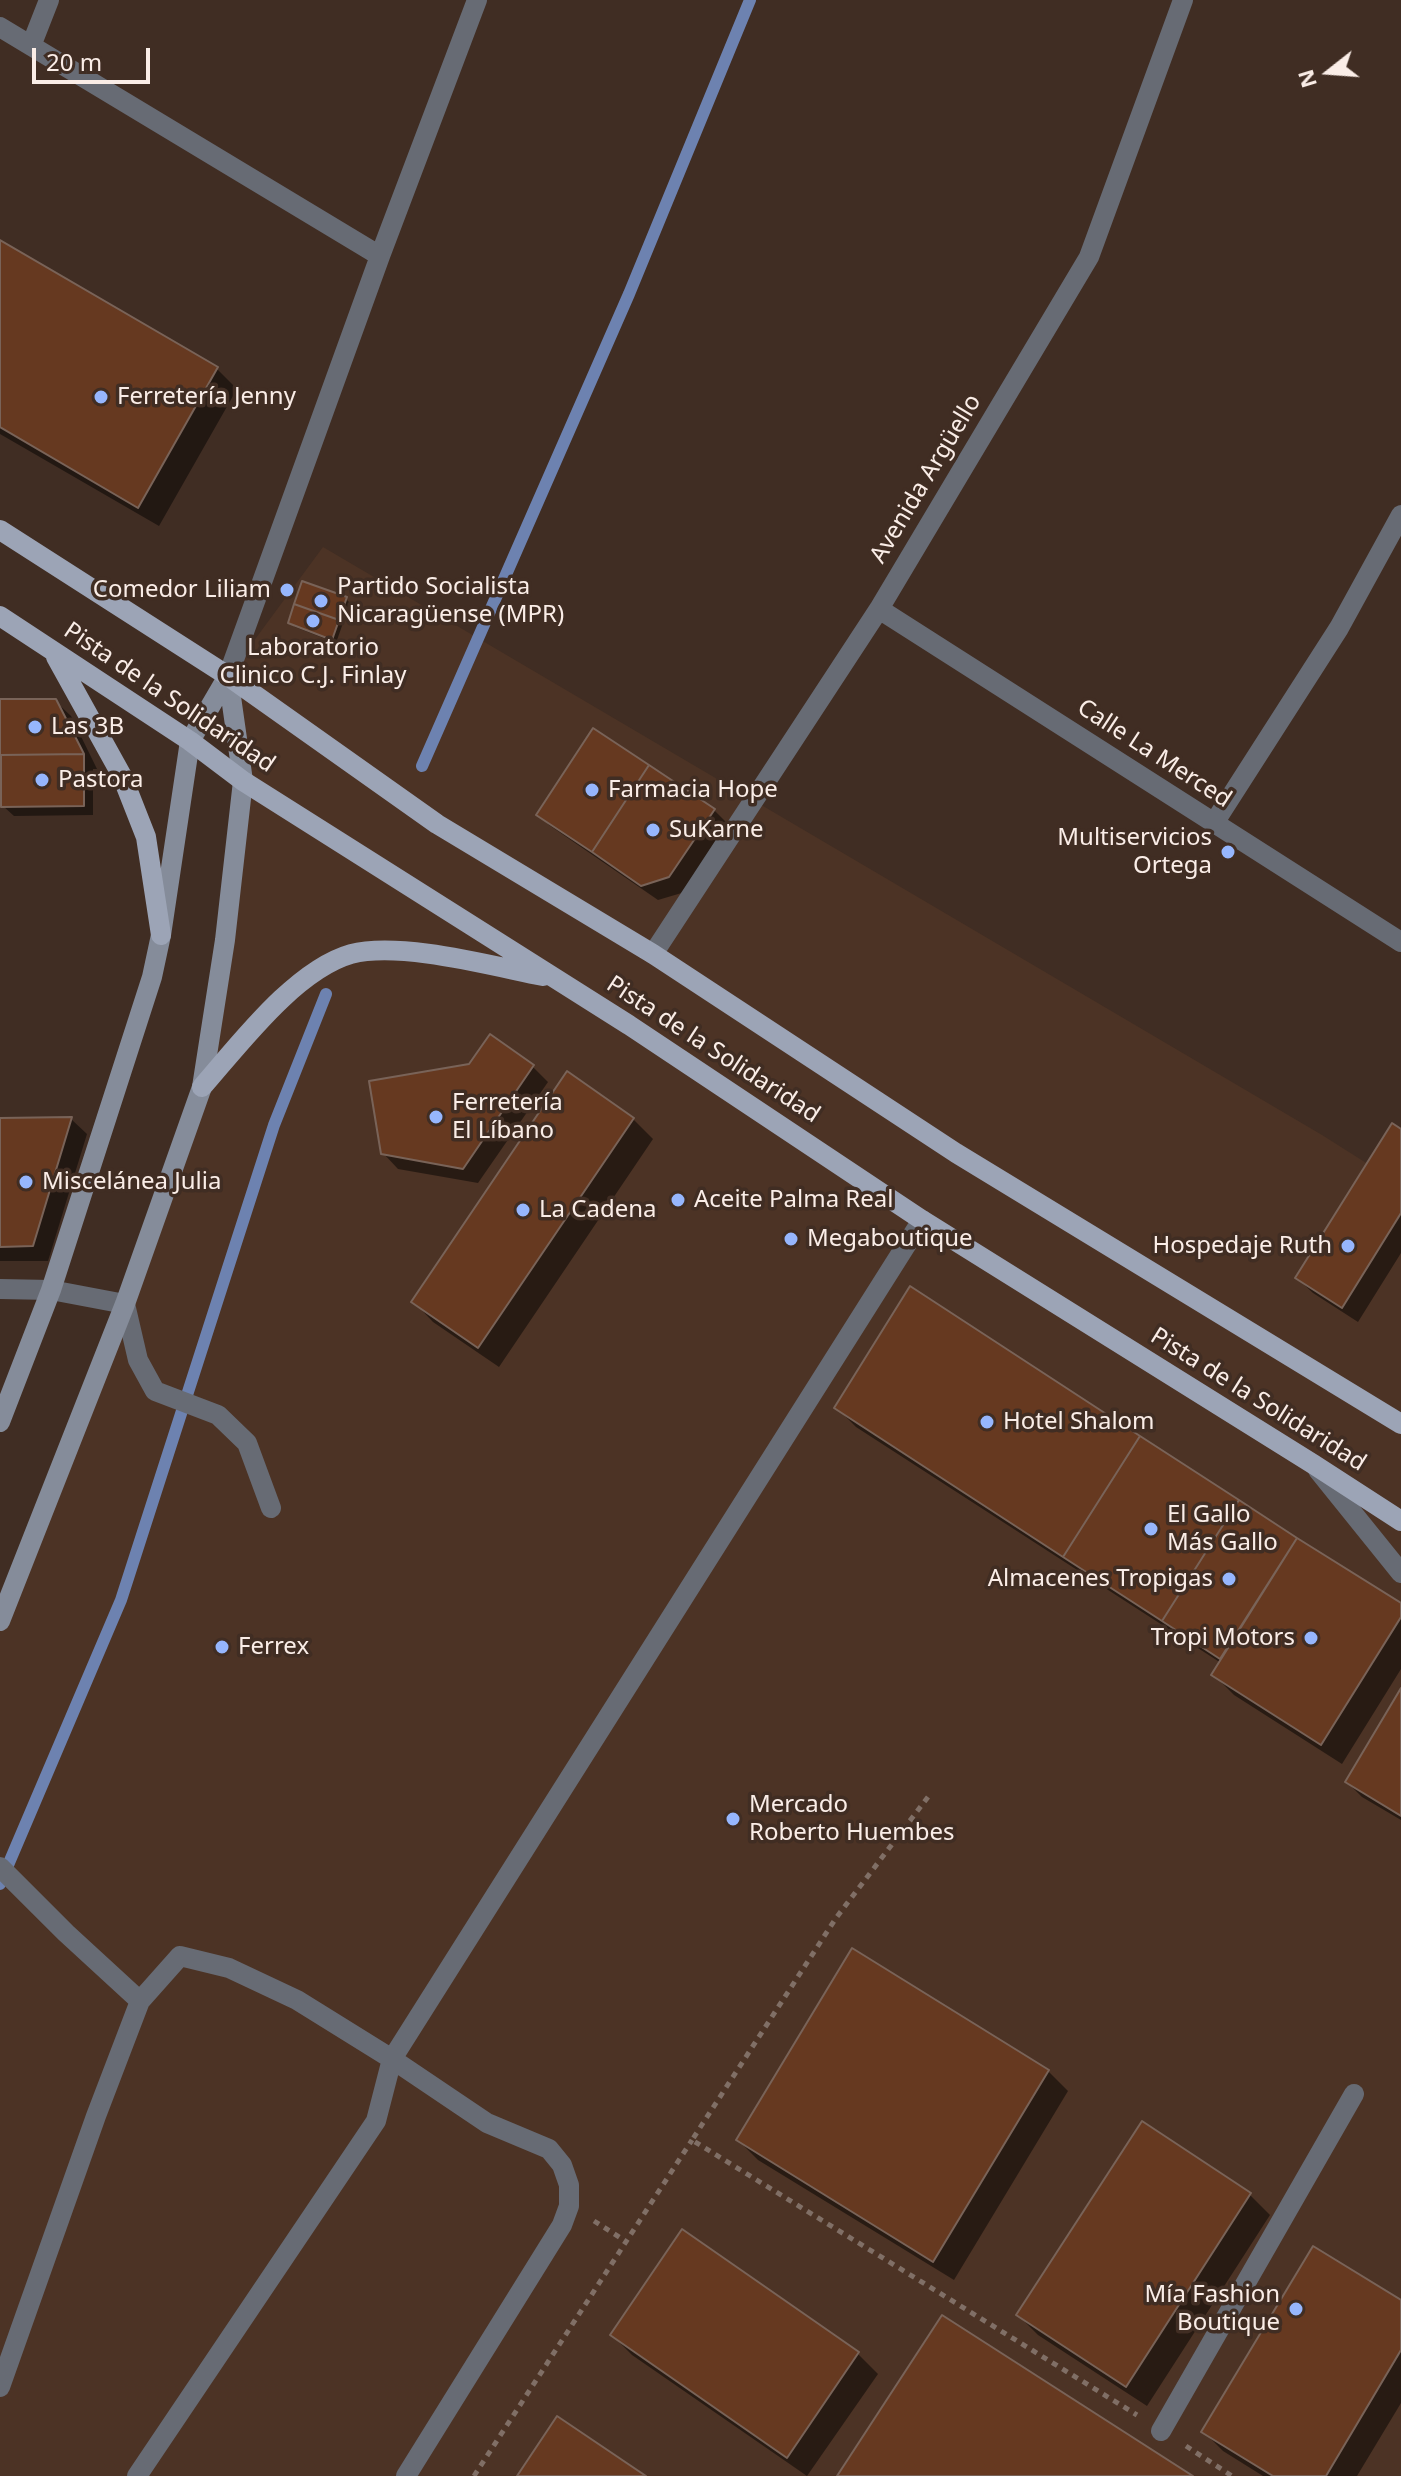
<!DOCTYPE html>
<meta charset="utf-8">
<style>
body{margin:0}
#map{position:relative;width:1401px;height:2476px;overflow:hidden;background:#402d23;font-family:"Noto Sans",sans-serif}
canvas{display:block}
.north{position:absolute;left:1289px;top:32px;width:80px;height:80px;-webkit-text-stroke:6px #402d23;paint-order:stroke;rotate:253deg;font-size:22px;font-weight:700;line-height:32px;text-align:center;color:#faede7}
.north::after{content:'';display:block;margin:auto;width:28px;height:36px;background:#faede7;clip-path:polygon(50% 0,100% 100%,50% 72%,0 100%)}
.scale{position:absolute;left:32px;top:48px;width:118px;height:36px;box-sizing:border-box;border:4px solid #faede7;border-top:0;padding-left:10px;font-size:24px;line-height:28px;white-space:nowrap;color:#faede7;-webkit-text-stroke:6px #402d23;paint-order:stroke}
</style>
<div id="map">
<canvas width="1401" height="2476"></canvas>
<div class="north">N</div>
<div class="scale">20 m</div>
</div>
<script>
const g = document.querySelector('canvas').getContext('2d');
g.lineJoin = 'round';
function fillPath(path, color) { g.fillStyle = color; g.fill(path, 'evenodd'); }
function trace(path, color, width, dash) { g.strokeStyle = color; g.lineWidth = width; g.lineCap = dash ? 'butt' : 'round'; g.setLineDash(dash || []); g.stroke(path); }
function drawText(font, color, halo, rows, align = 'center') {
  g.font = font + ' "Noto Sans",sans-serif'; g.lineWidth = 7; g.setLineDash([]); g.textBaseline = 'middle'; g.strokeStyle = halo; g.fillStyle = color; for (const [text, x, y, turn = 0] of rows) {
    g.save(); g.translate(x, y); g.rotate((+turn || 0) * Math.PI / 180); g.textAlign = isNaN(turn) ? turn : align; if (halo) g.strokeText(text, 0, 0); g.fillText(text, 0, 0); g.restore();
  }
}
fillPath(new Path2D(`
 M 323,547 L 1322,1135 L 1401,1185 L 1401,2476 L 0,2476 L 0,1624 L 202,1087 L 243,781 L 228,676 Z`), '#4c3325');
fillPath(new Path2D(`
 M 0,242 L 217,369 L 237,389 L 159,526 L 0,434 Z
 M 346,599 L 350,603 L 336,643 L 295,627 L 290,623 Z
 M 0,701 L 55,701 L 71,716 L 97,769 L 93,769 L 93,815 L 14,816 L 3,806 L 3,769 L 0,770 Z
 M 714,810 L 729,825 L 685,892 L 658,900 L 549,825 L 539,814 Z
 M 533,1067 L 548,1082 L 478,1183 L 398,1169 L 383,1153 Z
 M 71,1119 L 87,1134 L 48,1261 L 0,1261 L 0,1120 Z
 M 633,1119 L 653,1139 L 499,1367 L 433,1322 L 414,1302 Z
 M 1401,1131 L 1401,1253 L 1358,1322 L 1313,1293 L 1297,1278 Z
 M 836,1407 L 1296,1539 L 1401,1606 L 1401,1669 L 1342,1764 L 1234,1695 L 1214,1675 L 1221,1663 L 856,1427 Z
 M 1401,1692 L 1401,1820 L 1362,1797 L 1347,1782 Z
 M 1048,2071 L 1068,2091 L 954,2280 L 758,2160 L 738,2140 Z
 M 1142,2124 L 1250,2195 L 1270,2215 L 1147,2406 L 1038,2335 L 1018,2315 Z
 M 1401,2302 L 1401,2403 L 1357,2476 L 1263,2476 L 1223,2451 L 1203,2431 Z
 M 612,2335 L 858,2354 L 878,2374 L 807,2476 L 632,2355 Z`), '#0007');
trace(new Path2D(`
 M 422,766 L 629,294 L 750,0
 M 0,1884 L 121,1600 L 274,1125 L 326,994`), '#6d82b0', 12);
const building = new Path2D(`
 M 0,240 L 218,367 L 138,508 L 0,427 Z
 M 302,581 L 347,597 L 339,620 L 294,604 Z
 M 294,604 L 339,620 L 332,640 L 288,623 Z
 M 0,699 L 56,699 L 84,754 L 0,755 Z
 M 593,728 L 649,765 L 592,852 L 536,815 Z
 M 84,754 L 84,806 L 1,807 L 1,755 Z
 M 649,765 L 715,809 L 669,877 L 641,886 L 592,852 Z
 M 490,1034 L 534,1065 L 463,1169 L 381,1154 L 369,1081 L 469,1064 Z
 M 567,1071 L 634,1118 L 478,1348 L 411,1302 Z
 M 72,1117 L 33,1246 L 0,1247 L 0,1118 Z
 M 1392,1123 L 1401,1129 L 1401,1213 L 1342,1308 L 1295,1278 Z
 M 910,1286 L 1140,1436 L 1063,1557 L 834,1408 Z
 M 1140,1436 L 1239,1500 L 1162,1621 L 1063,1557 Z
 M 1239,1500 L 1297,1538 L 1220,1659 L 1162,1621 Z
 M 1297,1538 L 1401,1603 L 1401,1617 L 1321,1745 L 1211,1675 Z
 M 1401,1688 L 1401,1816 L 1345,1782 Z
 M 852,1948 L 1049,2070 L 933,2262 L 736,2140 Z
 M 1142,2121 L 1251,2193 L 1126,2387 L 1016,2315 Z
 M 682,2229 L 859,2352 L 787,2458 L 610,2335 Z
 M 1313,2246 L 1401,2300 L 1401,2350 L 1326,2476 L 1273,2476 L 1201,2432 Z
 M 942,2315 L 1193,2476 L 837,2476 Z
 M 557,2416 L 646,2476 L 517,2476 Z`);
fillPath(building, '#663920');
trace(building, '#796358', 2);
trace(new Path2D(`
 M 928,1797 L 836,1918 L 692,2140 L 1137,2415
 M 594,2221 L 627,2242
 M 1186,2446 L 1232,2476
 M 474,2476 L 692,2140`), '#806f66', 5, [6, 6]);
trace(new Path2D(`
 M 125,1304 L 138,1360 L 155,1391 L 218,1415 L 247,1443 L 271,1508
 M 1318,1470 L 1401,1573
 M 0,1867 L 66,1933 L 140,2001
 M 0,2387 L 96,2116 L 140,2001 L 180,1956 L 229,1968 L 297,2000 L 392,2059 L 487,2123 L 549,2149 L 562,2165 L 569,2185 L 569,2206 L 562,2225 L 406,2476
 M 1161,2431 L 1354,2094
 M 137,2476 L 376,2121 L 392,2059 L 922,1220`), '#676b74', 20);
trace(new Path2D(`
 M 0,27 L 380,256
 M 31,46 L 49,0
 M 879,609 L 1401,942
 M 228,676 L 380,256 L 477,0
 M 1214,823 L 1339,628 L 1401,515
 M 653,954 L 879,609 L 1089,257 L 1183,0
 M 0,1289 L 51,1290 L 125,1304`), '#676b74', 20);
trace(new Path2D(`
 M 0,1422 L 51,1290 L 152,977 L 161,935 L 190,741 L 228,676
 M 0,1621 L 125,1304 L 202,1087 L 225,940 L 243,781 L 228,676`), '#858c9a', 20);
trace(new Path2D(`
 M 0,530 L 228,676 L 437,824 L 653,954 L 956,1153 L 1401,1424
 M 0,616 L 190,741 L 243,781 L 629,1025 L 922,1220 L 1313,1464 L 1401,1521
 M 56,657 L 122,776 L 146,837 L 161,935
 M 202,1087 C 239,1045 295,970 351,954 C 400,941 492,966 543,976`), '#9ca4b6', 20);
for (const [x, y, r, color] of [
 [101,397,8,"#96b6fd"],
 [287,590,8,"#96b6fd"],
 [321,601,8,"#96b6fd"],
 [313,621,8,"#96b6fd"],
 [35,727,8,"#96b6fd"],
 [42,780,8,"#96b6fd"],
 [592,790,8,"#96b6fd"],
 [653,830,8,"#96b6fd"],
 [1228,852,8,"#96b6fd"],
 [436,1117,8,"#96b6fd"],
 [26,1182,8,"#96b6fd"],
 [678,1200,8,"#96b6fd"],
 [523,1210,8,"#96b6fd"],
 [791,1239,8,"#96b6fd"],
 [1348,1246,8,"#96b6fd"],
 [987,1422,8,"#96b6fd"],
 [1151,1529,8,"#96b6fd"],
 [1229,1579,8,"#96b6fd"],
 [1311,1638,8,"#96b6fd"],
 [222,1647,8,"#96b6fd"],
 [733,1819,8,"#96b6fd"],
 [1296,2309,8,"#96b6fd"]
]) { const dot = new Path2D(); dot.arc(x, y, r, 0, 2 * Math.PI); g.fillStyle = color; g.fill(dot); trace(dot, '#402d23', 3); }
drawText('24px', '#faede7', '#402d23', [
 ["Ferretería Jenny",117,397],
 ["Partido Socialista",337,587],
 ["Nicaragüense (MPR)",337,615],
 ["Comedor Liliam",271,590,"right"],
 ["Laboratorio",313,648,"center"],
 ["Clinico C.J. Finlay",313,676,"center"],
 ["Las 3B",51,727],
 ["Pastora",58,780],
 ["Farmacia Hope",608,790],
 ["SuKarne",669,830],
 ["Multiservicios",1212,838,"right"],
 ["Ortega",1212,866,"right"],
 ["Ferretería",452,1103],
 ["El Líbano",452,1131],
 ["Miscelánea Julia",42,1182],
 ["Aceite Palma Real",694,1200],
 ["La Cadena",539,1210],
 ["Megaboutique",807,1239],
 ["Hospedaje Ruth",1332,1246,"right"],
 ["Hotel Shalom",1003,1422],
 ["El Gallo",1167,1515],
 ["Más Gallo",1167,1543],
 ["Almacenes Tropigas",1213,1579,"right"],
 ["Tropi Motors",1295,1638,"right"],
 ["Ferrex",238,1647],
 ["Mercado",749,1805],
 ["Roberto Huembes",749,1833],
 ["Mía Fashion",1280,2295,"right"],
 ["Boutique",1280,2323,"right"]
], 'left');
drawText('24px', '#faede7', '#402d23', [
 ["Avenida Argüello",926,479,-59],
 ["Pista de la Solidaridad",169,698,34],
 ["Calle La Merced",1154,754,33],
 ["Pista de la Solidaridad",713,1050,33],
 ["Pista de la Solidaridad",1258,1400,32]
]);
</script>
